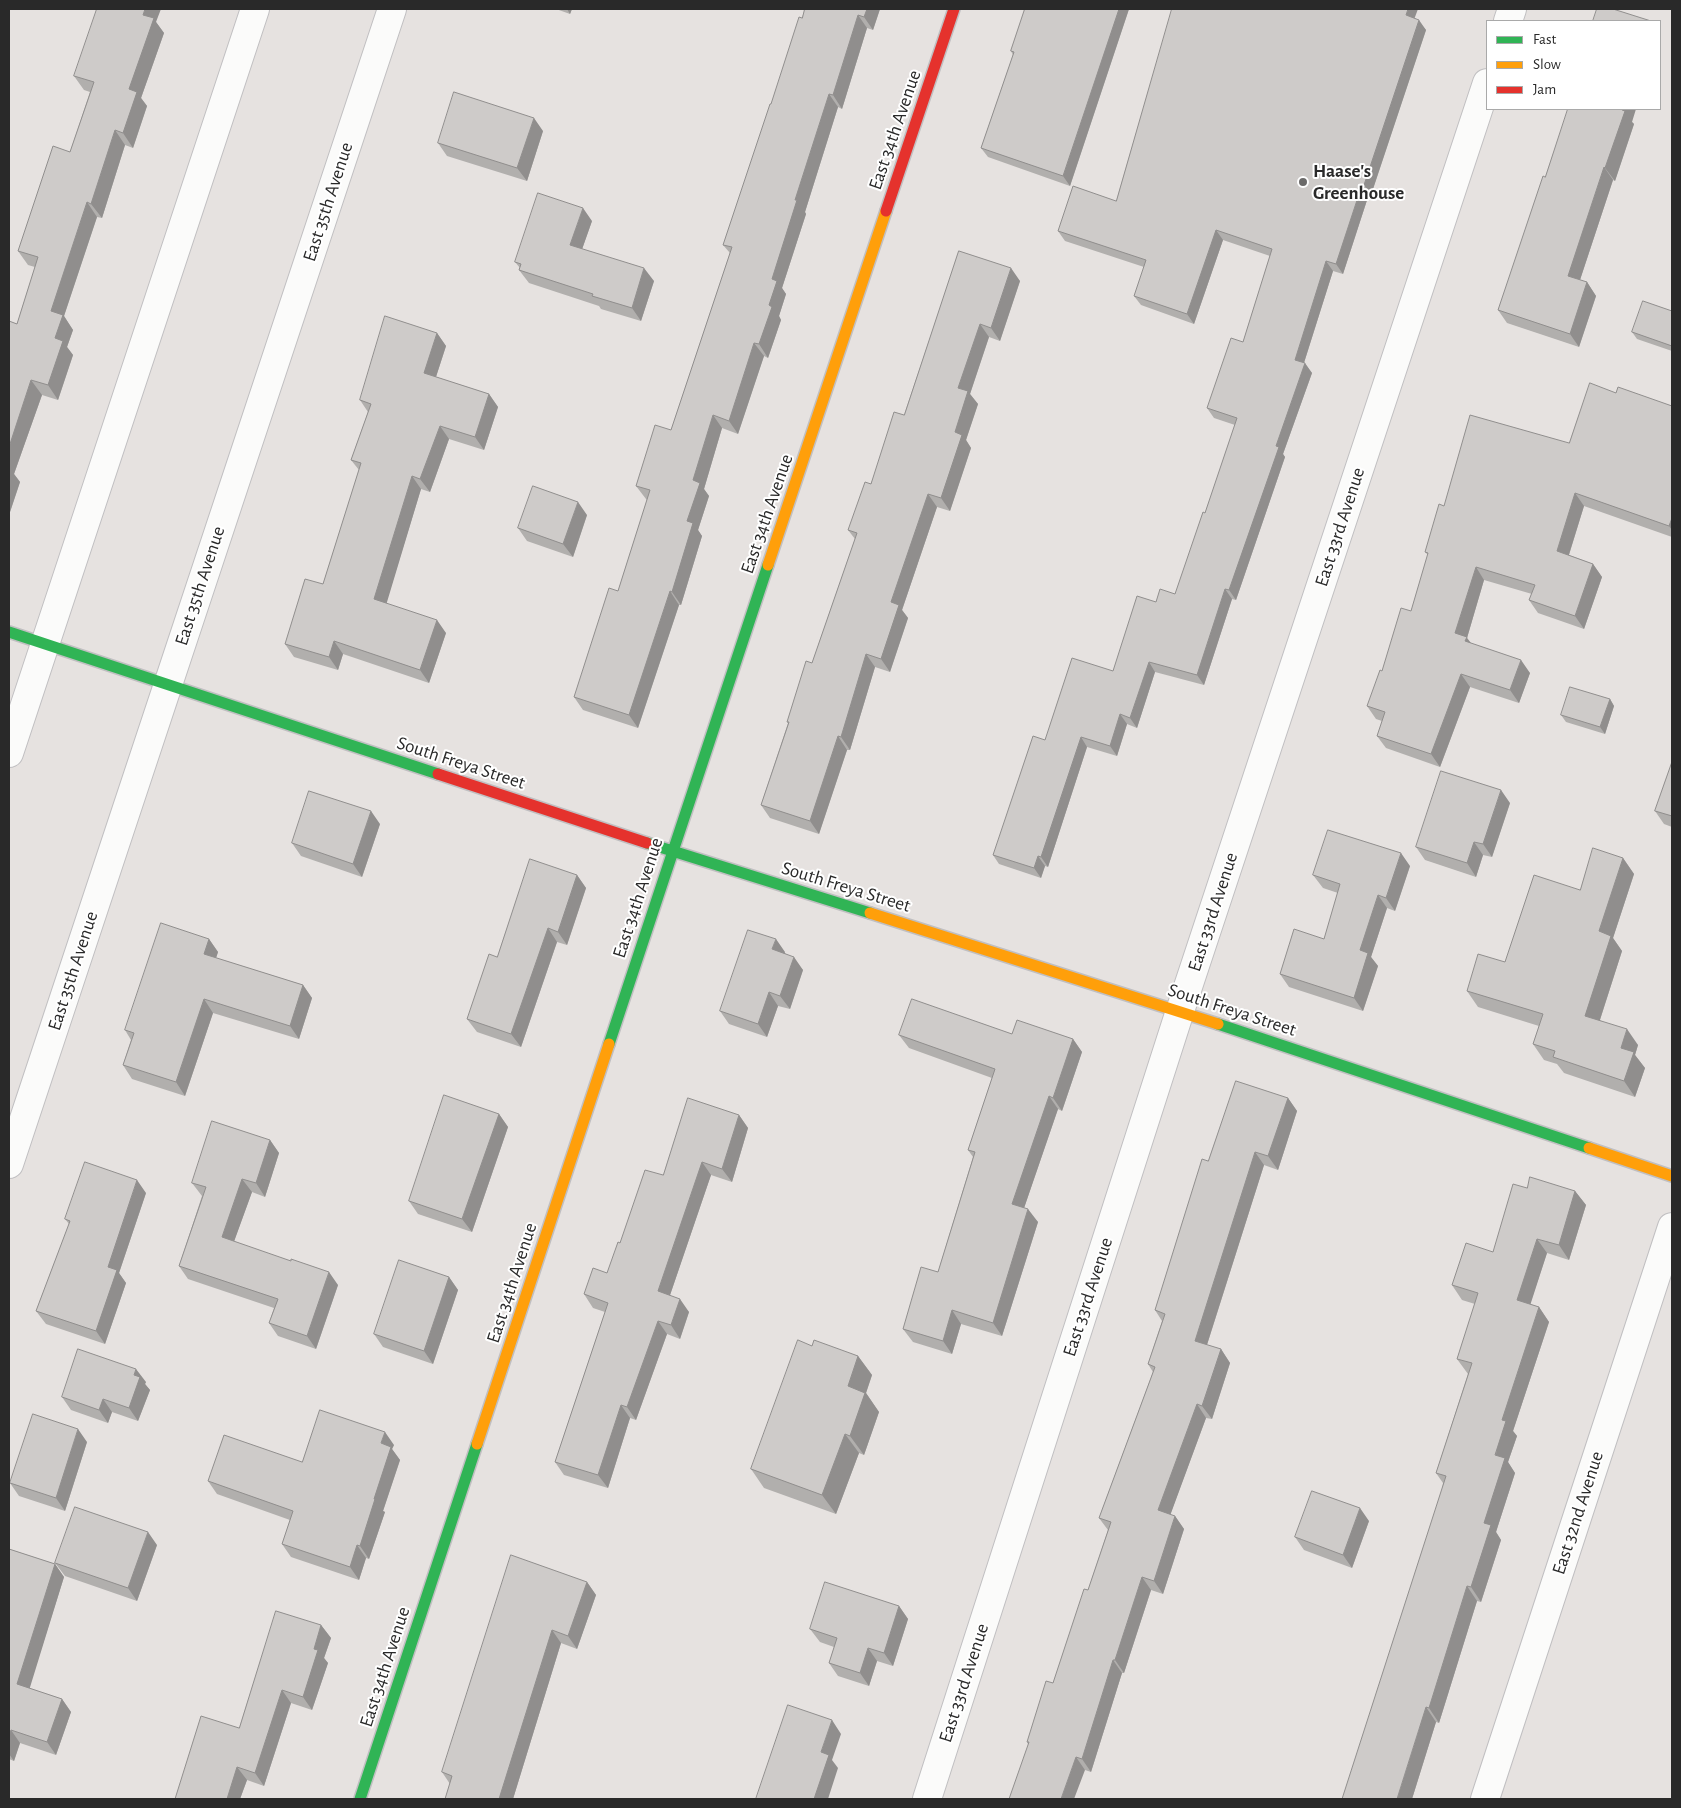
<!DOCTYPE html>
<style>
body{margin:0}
#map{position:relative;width:1681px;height:1808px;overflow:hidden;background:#e6e2e0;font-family:"Alegreya Sans",sans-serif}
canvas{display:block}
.frame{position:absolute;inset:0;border:10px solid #292929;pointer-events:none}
.legend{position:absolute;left:1486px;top:20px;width:175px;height:90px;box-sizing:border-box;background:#fff;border:1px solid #a9a9a9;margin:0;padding:6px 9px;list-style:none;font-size:15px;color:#292929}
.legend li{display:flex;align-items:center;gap:10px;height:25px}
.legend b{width:25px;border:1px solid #a9a9a9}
</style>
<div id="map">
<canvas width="1681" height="1808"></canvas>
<div class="frame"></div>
<ul class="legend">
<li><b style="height:6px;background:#30b455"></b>Fast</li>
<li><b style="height:6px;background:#ff9f0a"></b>Slow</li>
<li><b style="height:6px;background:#e5322d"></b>Jam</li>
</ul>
</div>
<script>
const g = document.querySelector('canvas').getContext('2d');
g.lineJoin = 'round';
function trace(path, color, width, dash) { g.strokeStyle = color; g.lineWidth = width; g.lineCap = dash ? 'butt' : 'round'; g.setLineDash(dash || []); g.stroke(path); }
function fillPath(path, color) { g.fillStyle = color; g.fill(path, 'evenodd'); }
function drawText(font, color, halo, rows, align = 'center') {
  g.font = font + ' "Alegreya Sans",sans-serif'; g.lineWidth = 4; g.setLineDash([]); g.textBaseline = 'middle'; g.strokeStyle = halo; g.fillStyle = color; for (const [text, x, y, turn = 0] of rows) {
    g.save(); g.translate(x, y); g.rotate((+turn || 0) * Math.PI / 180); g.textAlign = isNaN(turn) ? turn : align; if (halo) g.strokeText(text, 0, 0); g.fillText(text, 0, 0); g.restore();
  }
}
const street = new Path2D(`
 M 1508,21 L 1512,9
 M 9,753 L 255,9
 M 9,1164 L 392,9
 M 927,1799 L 1180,1011 L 1487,83
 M 1485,1799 L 1672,1227`);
const fast = new Path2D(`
 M 9,632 L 438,774
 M 647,843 L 870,913
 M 1218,1024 L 1589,1148
 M 609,1044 L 768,565
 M 360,1799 L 477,1444`);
const slow = new Path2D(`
 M 768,565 L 886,211
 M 870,913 L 1218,1024
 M 1589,1148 L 1672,1176
 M 477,1444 L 609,1044`);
const jam = new Path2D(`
 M 886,211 L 954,9
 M 438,774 L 647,843`);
trace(street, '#c0bfc1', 30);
trace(fast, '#c0bfc1', 14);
trace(slow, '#c0bfc1', 14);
trace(jam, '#c0bfc1', 14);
trace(street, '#fbfbfa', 28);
trace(fast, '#30b455', 11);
trace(slow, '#ff9f0a', 11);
trace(jam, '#e5322d', 11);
fillPath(new Path2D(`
 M 556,9 L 572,9 L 570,14 Z
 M 805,9 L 880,9 L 873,30 L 867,28 L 842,109 L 838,107 L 805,212 L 806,214 L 782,288 L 786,294 L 779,316 L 781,320 L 768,358 L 764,356 L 738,434 L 722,428 L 704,489 L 709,496 L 698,530 L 702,536 L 681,605 L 679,605 L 638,728 L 583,710 L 574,697 L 618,591 L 647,500 L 646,499 L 636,486 L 671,430 L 730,253 L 723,245 Z
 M 1025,9 L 1129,9 L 1070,186 L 988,157 L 981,148 L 1013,55 L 1011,51 Z
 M 1415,18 L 1426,30 L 1371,195 L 1369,194 L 1343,274 L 1333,271 L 1304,363 L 1312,373 L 1283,454 L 1285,457 L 1236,600 L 1232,599 L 1204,685 L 1155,672 L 1137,728 L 1127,724 L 1117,756 L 1087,747 L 1048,867 L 1045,866 L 1041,878 L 999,864 L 993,855 L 1045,740 L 1113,671 L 1156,602 L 1175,594 L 1205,513 L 1235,425 L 1214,418 L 1207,408 L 1243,342 L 1270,256 L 1223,240 L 1194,324 L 1141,305 L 1134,296 L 1144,267 L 1065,241 L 1058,231 L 1116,201 Z
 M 156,22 L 164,33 L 141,98 L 147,106 L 133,148 L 125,145 L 102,218 L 97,217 L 64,316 L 73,330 L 67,347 L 73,355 L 58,400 L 42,395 L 14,474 L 20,482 L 9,515 L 9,321 L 17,324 L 35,267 L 28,265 L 18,251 L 70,152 L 90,92 L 84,90 L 74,76 Z
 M 1632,122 L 1634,124 L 1615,181 L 1613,180 L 1580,280 L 1587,282 L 1596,296 L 1579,347 L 1507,323 L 1498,310 L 1545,177 Z
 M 543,131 L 527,181 L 447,156 L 438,143 Z
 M 592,221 L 582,249 L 654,281 L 641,321 L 601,309 L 599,306 L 529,283 L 519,270 L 520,268 L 515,262 Z
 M 959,251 L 1020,281 L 1000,341 L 989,337 L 970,394 L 978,404 L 966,440 L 971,448 L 950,511 L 937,507 L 902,610 L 908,618 L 890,672 L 875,667 L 850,750 L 847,750 L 819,834 L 770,818 L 761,805 L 788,723 L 787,722 L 812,663 L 855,539 L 848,530 L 904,415 Z
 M 1672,311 L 1672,351 L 1637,339 L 1632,332 Z
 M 437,333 L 446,346 L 436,377 L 489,394 L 498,407 L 484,450 L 449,439 L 430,492 L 421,489 L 386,603 L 446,633 L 429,683 L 343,654 L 338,670 L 294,657 L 285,644 L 323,584 L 359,470 L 351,460 L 368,412 L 360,400 Z
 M 1616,393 L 1672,406 L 1672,537 L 1584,506 L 1569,555 L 1593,564 L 1602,577 L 1584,629 L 1538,613 L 1529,600 L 1532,594 L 1484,580 L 1467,638 L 1471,643 L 1530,673 L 1519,703 L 1470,687 L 1440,767 L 1386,748 L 1377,736 L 1382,721 L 1376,719 L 1367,706 L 1382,671 L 1411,611 L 1428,555 L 1425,552 L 1444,506 L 1569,443 Z
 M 587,515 L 573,557 L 527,541 L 518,528 Z
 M 1610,699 L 1614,706 L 1605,734 L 1566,722 L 1561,715 Z
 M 1672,762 L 1672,827 L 1664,824 L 1655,811 Z
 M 1510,803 L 1492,857 L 1483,855 L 1476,877 L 1425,860 L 1416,847 Z
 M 380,824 L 362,877 L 301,856 L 292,843 Z
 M 1623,858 L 1634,874 L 1613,938 L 1622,951 L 1600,1020 L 1638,1045 L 1635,1055 L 1645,1068 L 1635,1097 L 1564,1073 L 1557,1064 L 1544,1060 L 1533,1044 L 1539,1026 L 1478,1007 L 1467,991 L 1505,962 L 1580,890 Z
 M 1410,866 L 1395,911 L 1387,908 L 1371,957 L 1378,966 L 1363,1011 L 1289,987 L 1280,974 L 1324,939 L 1338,893 L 1323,888 L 1313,875 Z
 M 577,875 L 586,888 L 567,945 L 557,942 L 521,1047 L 477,1032 L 467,1019 L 497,957 Z
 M 209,939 L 218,952 L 216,958 L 303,985 L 312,998 L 299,1039 L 213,1013 L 185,1096 L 132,1079 L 123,1065 L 131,1040 L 125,1030 Z
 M 785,952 L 785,953 L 803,970 L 790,1009 L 778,1006 L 767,1037 L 729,1024 L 720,1011 Z
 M 1012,1034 L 1073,1039 L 1082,1052 L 1062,1111 L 1058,1109 L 1024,1208 L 1038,1222 L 1002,1336 L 961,1324 L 952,1354 L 913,1342 L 903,1329 L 938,1272 L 973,1157 L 968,1150 L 992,1078 L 909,1048 L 899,1035 Z
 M 1288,1098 L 1297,1111 L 1278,1170 L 1264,1165 L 1207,1345 L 1221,1349 L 1230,1363 L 1212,1419 L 1206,1418 L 1170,1515 L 1175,1516 L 1184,1529 L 1163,1594 L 1151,1590 L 1124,1673 L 1122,1673 L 1091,1772 L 1085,1770 L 1028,1744 L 1027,1742 L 1053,1683 L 1088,1590 L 1108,1530 L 1099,1518 L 1153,1372 L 1148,1364 L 1162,1321 L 1155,1310 L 1208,1161 Z
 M 499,1114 L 508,1127 L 472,1232 L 418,1214 L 409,1201 Z
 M 739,1115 L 748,1128 L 732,1182 L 711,1175 L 670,1295 L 689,1312 L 680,1339 L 667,1334 L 636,1420 L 630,1418 L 608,1488 L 564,1475 L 555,1462 L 605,1312 L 593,1308 L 584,1294 L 607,1273 L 620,1243 L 663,1175 Z
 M 270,1140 L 279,1153 L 265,1197 L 252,1192 L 234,1241 L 338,1285 L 316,1349 L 278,1336 L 269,1323 L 274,1308 L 188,1279 L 179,1266 L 202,1196 L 192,1183 Z
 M 1527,1188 L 1575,1191 L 1586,1205 L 1569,1260 L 1547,1253 L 1530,1304 L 1539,1307 L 1549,1322 L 1513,1431 L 1517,1436 L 1508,1462 L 1515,1473 L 1496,1532 L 1501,1540 L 1481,1602 L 1477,1601 L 1439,1723 L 1436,1722 L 1412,1799 L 1443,1483 L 1436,1473 L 1468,1374 L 1457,1359 L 1475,1304 L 1462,1300 L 1452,1285 L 1493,1252 Z
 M 146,1193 L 119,1273 L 126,1283 L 105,1344 L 46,1324 L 36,1311 L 69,1224 L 65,1219 Z
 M 449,1277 L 458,1290 L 433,1364 L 383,1347 L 374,1334 Z
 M 812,1346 L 858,1356 L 872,1375 L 866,1393 L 879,1412 L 864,1455 L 859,1453 L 836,1514 L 764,1488 L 751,1469 Z
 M 146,1382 L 145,1384 L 150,1390 L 138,1421 L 112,1412 L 108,1423 L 71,1410 L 62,1397 Z
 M 87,1442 L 65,1511 L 19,1496 L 10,1483 Z
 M 394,1445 L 392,1449 L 400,1460 L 383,1511 L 385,1512 L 369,1559 L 366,1558 L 359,1580 L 291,1557 L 282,1544 L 290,1520 L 217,1494 L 208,1481 Z
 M 1369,1521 L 1352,1568 L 1304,1550 L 1295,1537 Z
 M 157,1545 L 137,1601 L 65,1576 L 55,1563 Z
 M 9,1549 L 55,1564 L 64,1577 L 29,1688 L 62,1699 L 71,1712 L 56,1755 L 20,1743 L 14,1761 L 9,1759 Z
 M 587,1582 L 596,1595 L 577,1649 L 561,1643 L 513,1799 L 445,1799 L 450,1784 L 442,1772 Z
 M 899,1606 L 908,1619 L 893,1666 L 877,1661 L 869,1686 L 838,1676 L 829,1663 L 834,1647 L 820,1642 L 810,1629 Z
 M 321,1625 L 331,1638 L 324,1658 L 328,1663 L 312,1710 L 291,1703 L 264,1786 L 247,1780 L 240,1799 L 175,1799 L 239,1728 Z`), '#b1afad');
fillPath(new Path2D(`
 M 145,9 L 161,9 L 156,22 L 164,33 L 141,98 L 147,106 L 133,148 L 123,133 L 129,89 L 143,15 Z
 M 567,9 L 572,9 L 570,14 Z
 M 867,9 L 880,9 L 873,30 L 864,17 Z
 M 1119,9 L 1129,9 L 1070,186 L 1063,176 Z
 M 1408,9 L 1418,9 L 1412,25 L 1406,15 Z
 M 858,15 L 867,28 L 842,109 L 833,95 Z
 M 1419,20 L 1426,30 L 1371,195 L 1364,185 Z
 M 829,94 L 838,107 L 805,212 L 806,214 L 782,288 L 786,294 L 779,316 L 781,320 L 768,358 L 759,344 L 769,305 L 772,279 L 795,200 Z
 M 1623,109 L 1636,109 L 1632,122 L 1634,124 L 1615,181 L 1605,168 Z
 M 534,118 L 543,131 L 527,181 L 517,168 Z
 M 115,130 L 125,145 L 102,218 L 91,204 Z
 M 1604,167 L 1613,180 L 1577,289 L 1568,276 Z
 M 1362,185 L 1369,194 L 1343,274 L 1336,264 Z
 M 87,202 L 97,217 L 64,316 L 73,330 L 67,347 L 73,355 L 58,400 L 48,385 L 55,338 L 51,311 Z
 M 583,208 L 592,221 L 579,258 L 570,245 Z
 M 1216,230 L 1223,240 L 1194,324 L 1187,314 Z
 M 1326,261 L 1333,271 L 1302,369 L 1295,360 Z
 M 644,268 L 654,281 L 641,321 L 632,308 Z
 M 1011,268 L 1020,281 L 1000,341 L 991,328 Z
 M 1587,282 L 1596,296 L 1579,347 L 1570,334 Z
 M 980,324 L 989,337 L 970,394 L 978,404 L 966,440 L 971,448 L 950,511 L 941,498 L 955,432 L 958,388 Z
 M 437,333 L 446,346 L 433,386 L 424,373 Z
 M 754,343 L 764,356 L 738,434 L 729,421 Z
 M 1305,363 L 1312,373 L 1283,454 L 1285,457 L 1236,600 L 1229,590 L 1276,446 Z
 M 31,380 L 42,395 L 14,474 L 20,482 L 9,515 L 9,447 Z
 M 489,394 L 498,407 L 484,450 L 475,437 Z
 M 713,415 L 722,428 L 704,489 L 709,496 L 698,530 L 702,536 L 681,605 L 672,592 L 687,521 L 693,480 Z
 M 440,426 L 449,439 L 430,492 L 420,479 Z
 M 412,476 L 421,489 L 384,612 L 374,599 Z
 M 1575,493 L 1584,506 L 1566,564 L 1557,551 Z
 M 928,494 L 937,507 L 902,610 L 908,618 L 890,672 L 881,659 L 891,602 Z
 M 578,502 L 587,515 L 573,557 L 563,544 Z
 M 1672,518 L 1672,530 L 1669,526 Z
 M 1593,564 L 1602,577 L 1584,629 L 1575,616 Z
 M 1476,567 L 1484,580 L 1467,638 L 1476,650 L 1455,633 Z
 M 1225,589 L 1232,599 L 1204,685 L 1197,675 Z
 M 670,591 L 679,605 L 638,728 L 629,715 Z
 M 437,620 L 446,633 L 429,683 L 420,670 Z
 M 334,641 L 343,654 L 338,670 L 329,657 Z
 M 866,654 L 875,667 L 850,750 L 841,737 Z
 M 1521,660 L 1530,673 L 1519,703 L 1510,690 Z
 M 1149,662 L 1155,672 L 1137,728 L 1130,718 Z
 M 1461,674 L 1470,687 L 1440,767 L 1431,754 Z
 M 1610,699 L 1614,706 L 1605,734 L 1600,727 Z
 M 1120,714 L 1127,724 L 1117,756 L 1110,746 Z
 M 838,736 L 847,750 L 819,834 L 810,821 Z
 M 1081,737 L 1087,747 L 1048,867 L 1041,857 Z
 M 1501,790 L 1510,803 L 1492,857 L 1483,844 Z
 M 371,811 L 380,824 L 362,877 L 353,864 Z
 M 1474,842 L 1483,855 L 1476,877 L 1467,863 Z
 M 1401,853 L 1410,866 L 1395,911 L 1386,898 Z
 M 1038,856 L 1045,866 L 1041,878 L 1034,868 Z
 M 1623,858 L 1634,874 L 1613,938 L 1622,951 L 1596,1032 L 1585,1016 L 1599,931 Z
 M 577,875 L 586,888 L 567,945 L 558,932 Z
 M 1378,895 L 1387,908 L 1371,957 L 1378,966 L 1363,1011 L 1354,998 L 1360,950 Z
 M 548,928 L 557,942 L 521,1047 L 511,1034 Z
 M 209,939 L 218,952 L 213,967 L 204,954 Z
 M 776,939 L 785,952 L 782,962 L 772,949 Z
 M 794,957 L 803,970 L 790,1009 L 780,996 Z
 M 303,985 L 312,998 L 299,1039 L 290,1026 Z
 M 769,992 L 778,1006 L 767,1037 L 758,1024 Z
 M 204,999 L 213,1013 L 185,1096 L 176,1082 Z
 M 1627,1029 L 1638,1045 L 1635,1055 L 1645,1068 L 1635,1097 L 1624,1081 L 1621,1048 Z
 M 1073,1039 L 1082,1052 L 1062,1111 L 1053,1098 Z
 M 1049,1096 L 1058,1109 L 1021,1217 L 1012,1204 Z
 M 1288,1098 L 1297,1111 L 1278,1170 L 1268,1156 Z
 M 499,1114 L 508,1127 L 472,1232 L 462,1219 Z
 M 739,1115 L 748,1128 L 732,1182 L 722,1169 Z
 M 270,1140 L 279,1153 L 265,1197 L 256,1183 Z
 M 1255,1152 L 1264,1165 L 1204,1354 L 1195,1341 Z
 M 702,1162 L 711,1175 L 667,1304 L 658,1291 Z
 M 242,1179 L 252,1192 L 231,1250 L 222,1237 Z
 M 137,1180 L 146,1193 L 119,1273 L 126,1283 L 105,1344 L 96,1331 L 108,1267 Z
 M 1575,1191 L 1586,1205 L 1569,1260 L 1559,1245 Z
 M 1028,1209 L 1038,1222 L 1002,1336 L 993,1323 Z
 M 1537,1239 L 1547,1253 L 1527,1315 L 1517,1300 Z
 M 329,1272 L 338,1285 L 316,1349 L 307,1336 Z
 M 449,1277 L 458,1290 L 433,1364 L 424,1351 Z
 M 680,1299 L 689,1312 L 680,1339 L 671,1325 Z
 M 1539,1307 L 1549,1322 L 1513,1431 L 1517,1436 L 1508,1462 L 1515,1473 L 1496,1532 L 1501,1540 L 1481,1602 L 1471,1587 L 1484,1523 L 1502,1420 Z
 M 952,1310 L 961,1324 L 952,1354 L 943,1341 Z
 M 658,1321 L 667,1334 L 636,1420 L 627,1407 Z
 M 1221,1349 L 1230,1363 L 1212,1419 L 1202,1406 Z
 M 858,1356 L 872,1375 L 866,1393 L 879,1412 L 864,1455 L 850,1436 L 848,1386 Z
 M 136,1369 L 146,1382 L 145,1384 L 150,1390 L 138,1421 L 129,1408 L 134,1375 Z
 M 103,1399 L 112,1412 L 108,1423 L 99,1410 Z
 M 1197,1404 L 1206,1418 L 1167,1524 L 1158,1510 Z
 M 621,1405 L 630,1418 L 608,1488 L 598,1475 Z
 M 78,1429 L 87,1442 L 65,1511 L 56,1498 Z
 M 385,1432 L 394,1445 L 392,1449 L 400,1460 L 383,1511 L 385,1512 L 369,1559 L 360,1546 L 374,1499 L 381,1443 Z
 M 845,1434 L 859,1453 L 836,1514 L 822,1495 Z
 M 1360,1508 L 1369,1521 L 1352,1568 L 1343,1555 Z
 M 1175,1516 L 1184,1529 L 1163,1594 L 1154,1581 Z
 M 148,1532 L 157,1545 L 137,1601 L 128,1588 Z
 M 357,1545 L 366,1558 L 359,1580 L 350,1567 Z
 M 55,1564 L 64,1577 L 27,1697 L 17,1684 Z
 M 1142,1577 L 1151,1590 L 1124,1673 L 1115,1660 Z
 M 587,1582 L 596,1595 L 577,1649 L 568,1636 Z
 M 1467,1586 L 1477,1601 L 1439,1723 L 1429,1708 Z
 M 899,1606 L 908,1619 L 893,1666 L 884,1653 Z
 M 321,1625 L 331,1638 L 324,1658 L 328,1663 L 312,1710 L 303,1697 L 314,1649 Z
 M 552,1630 L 561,1643 L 513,1799 L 499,1799 Z
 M 868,1648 L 877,1661 L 869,1686 L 860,1673 Z
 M 1113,1660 L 1122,1673 L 1091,1772 L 1082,1759 Z
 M 282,1690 L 291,1703 L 264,1786 L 255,1773 Z
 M 62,1699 L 71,1712 L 56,1755 L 47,1742 Z
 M 1426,1707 L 1436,1722 L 1412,1799 L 1397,1799 Z
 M 832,1720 L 841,1734 L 832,1760 L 838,1768 L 828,1799 L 814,1799 L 821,1752 Z
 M 11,1730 L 20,1743 L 14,1761 L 9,1754 L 9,1735 Z
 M 1076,1757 L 1085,1770 L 1074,1799 L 1061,1799 Z
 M 237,1767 L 247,1780 L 240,1799 L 227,1799 Z`), '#908e8d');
const building = new Path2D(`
 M 97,9 L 145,9 L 143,15 L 154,18 L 129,89 L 137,92 L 123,133 L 115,130 L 91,204 L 87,202 L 51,311 L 63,315 L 55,338 L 63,341 L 48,385 L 31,380 L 9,447 L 9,321 L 17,324 L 38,257 L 18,251 L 53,146 L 70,152 L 94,82 L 74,76 Z
 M 805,9 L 867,9 L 864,17 L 858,15 L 833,95 L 829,94 L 795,200 L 797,200 L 772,279 L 777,281 L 769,305 L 772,307 L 759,344 L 754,343 L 729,421 L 713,415 L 693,480 L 700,483 L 687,521 L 693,523 L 672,592 L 670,591 L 629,715 L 574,697 L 609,588 L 618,591 L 650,490 L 636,486 L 655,425 L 671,430 L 732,247 L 723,245 L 770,104 L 771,104 L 799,17 L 802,18 Z
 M 1025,9 L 1119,9 L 1063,176 L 981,148 L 1014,52 L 1011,51 Z
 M 1172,9 L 1408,9 L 1406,15 L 1419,20 L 1364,185 L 1362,185 L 1336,264 L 1326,261 L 1295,360 L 1305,363 L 1276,446 L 1279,447 L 1229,590 L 1225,589 L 1197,675 L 1149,662 L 1130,718 L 1120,714 L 1110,746 L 1081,737 L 1041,857 L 1038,856 L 1034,868 L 993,855 L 1033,736 L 1045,740 L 1072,658 L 1113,671 L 1137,596 L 1156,602 L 1160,589 L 1175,594 L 1203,512 L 1205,513 L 1237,418 L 1207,408 L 1231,338 L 1243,342 L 1272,249 L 1216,230 L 1187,314 L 1134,296 L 1146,260 L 1058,231 L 1073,186 L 1116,201 Z
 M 1597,9 L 1613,9 L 1651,21 L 1593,21 Z
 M 454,92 L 534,118 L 517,168 L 438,143 Z
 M 1568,109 L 1623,109 L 1622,110 L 1625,111 L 1605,168 L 1604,167 L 1568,276 L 1587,282 L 1570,334 L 1498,310 L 1543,176 L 1545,177 Z
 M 538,193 L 583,208 L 570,245 L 644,268 L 632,308 L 592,296 L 593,294 L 519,270 L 521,264 L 515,262 Z
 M 959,251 L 1011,268 L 991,328 L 980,324 L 958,388 L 968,391 L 955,432 L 962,435 L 941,498 L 928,494 L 891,602 L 899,605 L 881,659 L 866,654 L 841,737 L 838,736 L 810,821 L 761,805 L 789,722 L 787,722 L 806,661 L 812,663 L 857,533 L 848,530 L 865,482 L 871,484 L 894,412 L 904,415 Z
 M 1643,301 L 1672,311 L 1672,346 L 1632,332 Z
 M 385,316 L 437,333 L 424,373 L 489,394 L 475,437 L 440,426 L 420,479 L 412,476 L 374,599 L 437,620 L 420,670 L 334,641 L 329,657 L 285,644 L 305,579 L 323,584 L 361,463 L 351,460 L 371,404 L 360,400 Z
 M 1590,383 L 1616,393 L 1618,387 L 1672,406 L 1672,518 L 1669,526 L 1575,493 L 1557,551 L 1593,564 L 1575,616 L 1529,600 L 1535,585 L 1476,567 L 1455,633 L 1467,637 L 1465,641 L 1521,660 L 1510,690 L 1461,674 L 1431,754 L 1377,736 L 1385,712 L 1367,706 L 1380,670 L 1382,671 L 1401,608 L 1411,611 L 1428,553 L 1425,552 L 1439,504 L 1444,506 L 1470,415 L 1569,443 Z
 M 533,486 L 578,502 L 563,544 L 518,528 Z
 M 1570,687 L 1610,699 L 1600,727 L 1561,715 Z
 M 1672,762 L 1672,816 L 1655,811 Z
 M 1441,771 L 1501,790 L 1483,844 L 1474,842 L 1467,863 L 1416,847 Z
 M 309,791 L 371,811 L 353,864 L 292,843 Z
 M 1328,830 L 1401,853 L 1386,898 L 1378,895 L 1360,950 L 1368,953 L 1354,998 L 1280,974 L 1294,929 L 1324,939 L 1340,884 L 1313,875 Z
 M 1593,848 L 1623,858 L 1599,931 L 1611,936 L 1585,1016 L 1627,1029 L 1621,1048 L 1634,1052 L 1624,1081 L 1553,1057 L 1555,1051 L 1533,1044 L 1543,1014 L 1467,991 L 1478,954 L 1505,962 L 1534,875 L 1580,890 Z
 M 530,859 L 577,875 L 558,932 L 548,928 L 511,1034 L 467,1019 L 489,954 L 497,957 Z
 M 161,923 L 209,939 L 204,954 L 303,985 L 290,1026 L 204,999 L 176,1082 L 123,1065 L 134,1033 L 125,1030 Z
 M 748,930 L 776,939 L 772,949 L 794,957 L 780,996 L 769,992 L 758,1024 L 720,1011 Z
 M 912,999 L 1012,1034 L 1017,1020 L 1073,1039 L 1053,1098 L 1049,1096 L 1012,1204 L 1028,1209 L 993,1323 L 952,1310 L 943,1341 L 903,1329 L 921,1267 L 938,1272 L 975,1152 L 968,1150 L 995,1069 L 899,1035 Z
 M 1236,1081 L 1288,1098 L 1268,1156 L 1255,1152 L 1195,1341 L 1221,1349 L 1202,1406 L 1197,1404 L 1158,1510 L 1175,1516 L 1154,1581 L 1142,1577 L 1115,1660 L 1113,1660 L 1082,1759 L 1076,1757 L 1061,1799 L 1009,1799 L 1029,1742 L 1027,1742 L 1046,1681 L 1053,1683 L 1084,1589 L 1088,1590 L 1111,1522 L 1099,1518 L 1155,1367 L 1148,1364 L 1165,1314 L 1155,1310 L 1202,1159 L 1208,1161 Z
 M 444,1095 L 499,1114 L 462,1219 L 409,1201 Z
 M 688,1098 L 739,1115 L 722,1169 L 702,1162 L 658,1291 L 680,1299 L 671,1325 L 658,1321 L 627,1407 L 621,1405 L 598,1475 L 555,1462 L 608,1303 L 584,1294 L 593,1268 L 607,1273 L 618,1242 L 620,1243 L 645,1170 L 663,1175 Z
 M 212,1121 L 270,1140 L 256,1183 L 242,1179 L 222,1237 L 291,1261 L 291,1259 L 329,1272 L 307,1336 L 269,1323 L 278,1299 L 179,1266 L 206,1187 L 192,1183 Z
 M 85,1162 L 137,1180 L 108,1267 L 117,1270 L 96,1331 L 36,1311 L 70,1221 L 65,1219 Z
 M 1530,1177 L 1575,1191 L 1559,1245 L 1537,1239 L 1517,1300 L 1539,1307 L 1502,1420 L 1506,1421 L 1495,1455 L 1505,1458 L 1484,1523 L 1491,1525 L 1471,1587 L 1467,1586 L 1429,1708 L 1426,1707 L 1397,1799 L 1342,1799 L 1446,1476 L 1436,1473 L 1472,1363 L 1457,1359 L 1478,1293 L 1452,1285 L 1466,1243 L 1493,1252 L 1513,1184 L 1527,1188 Z
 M 399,1260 L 449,1277 L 424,1351 L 374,1334 Z
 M 798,1340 L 812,1346 L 814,1340 L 858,1356 L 848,1386 L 865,1393 L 850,1436 L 845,1434 L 822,1495 L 751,1469 Z
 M 78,1349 L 136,1369 L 134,1375 L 140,1377 L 129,1408 L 103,1399 L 99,1410 L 62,1397 Z
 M 320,1410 L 385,1432 L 381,1443 L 391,1447 L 374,1499 L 375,1499 L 360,1546 L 357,1545 L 350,1567 L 282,1544 L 293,1511 L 208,1481 L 224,1435 L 302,1462 Z
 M 33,1414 L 78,1429 L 56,1498 L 10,1483 Z
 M 1312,1491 L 1360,1508 L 1343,1555 L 1295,1537 Z
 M 75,1507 L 148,1532 L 128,1588 L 55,1563 Z
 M 9,1549 L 55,1564 L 17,1684 L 62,1699 L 47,1742 L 11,1730 L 9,1735 Z
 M 511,1555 L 587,1582 L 568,1636 L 552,1630 L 499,1799 L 445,1799 L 452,1776 L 442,1772 Z
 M 825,1582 L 899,1606 L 884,1653 L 868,1648 L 860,1673 L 829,1663 L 837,1638 L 810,1629 Z
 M 276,1611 L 321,1625 L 314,1649 L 318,1650 L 303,1697 L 282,1690 L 255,1773 L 237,1767 L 227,1799 L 175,1799 L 201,1716 L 239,1728 Z
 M 788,1705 L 832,1720 L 821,1752 L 829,1755 L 814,1799 L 756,1799 Z`);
fillPath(building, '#cecbc9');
trace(building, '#908e8d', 1);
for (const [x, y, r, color] of [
 [1303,182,5,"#6b6a69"]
]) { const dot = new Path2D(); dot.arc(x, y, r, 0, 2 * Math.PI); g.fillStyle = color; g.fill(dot); trace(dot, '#fff', 2); }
drawText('19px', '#292929', '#fff', [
 ["East 34th Avenue",895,130,-71],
 ["East 35th Avenue",328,202,-72],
 ["East 34th Avenue",767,514,-71],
 ["East 33rd Avenue",1340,527,-72],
 ["East 35th Avenue",200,586,-72],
 ["South Freya Street",461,763,18],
 ["South Freya Street",846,887,17],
 ["East 34th Avenue",638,898,-72],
 ["East 33rd Avenue",1213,912,-72],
 ["East 35th Avenue",73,971,-72],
 ["South Freya Street",1232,1010,18],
 ["East 34th Avenue",512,1283,-72],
 ["East 33rd Avenue",1088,1297,-72],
 ["East 32nd Avenue",1578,1513,-72],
 ["East 34th Avenue",385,1667,-72],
 ["East 33rd Avenue",964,1683,-72]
]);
drawText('bold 19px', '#292929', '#fff', [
 ["Haase's",1313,171],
 ["Greenhouse",1313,193]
], 'left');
</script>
